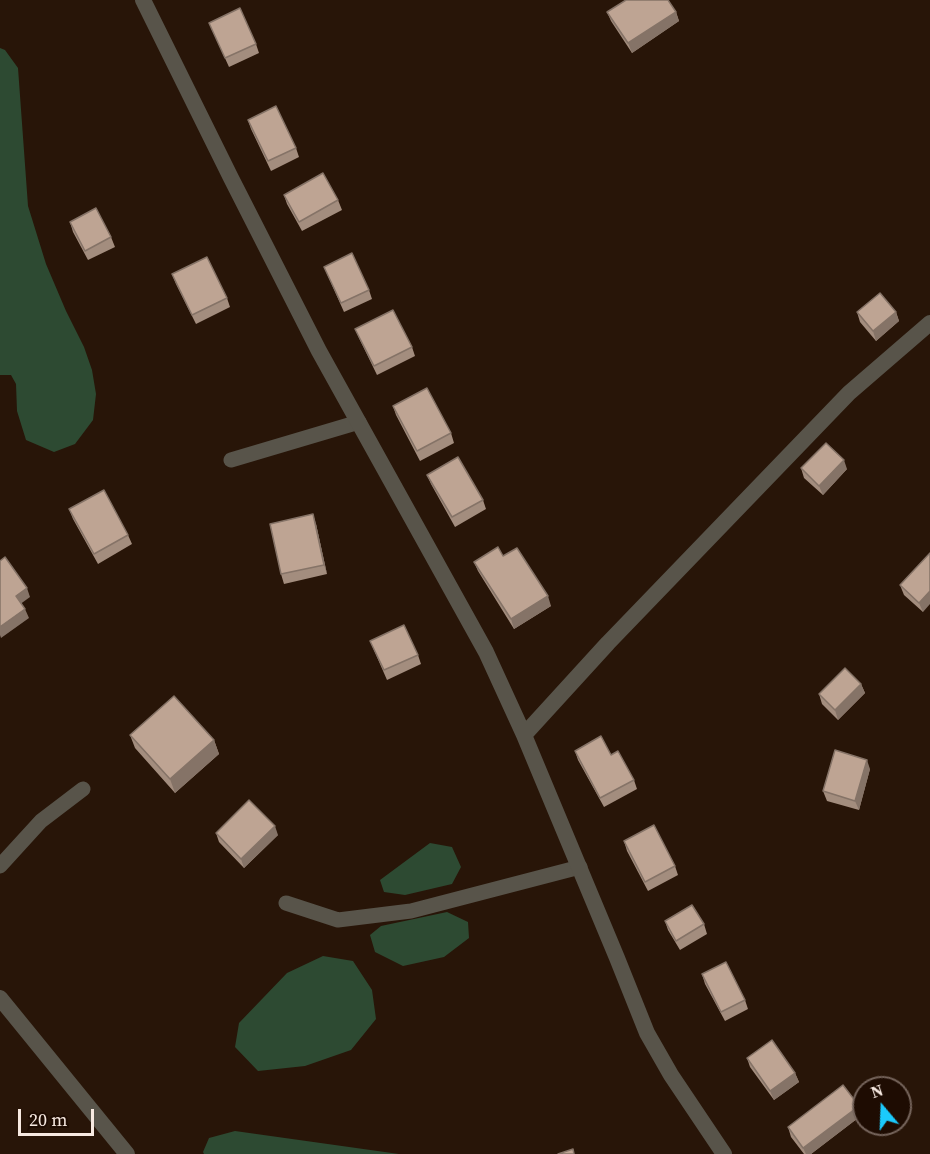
<!DOCTYPE html>
<style>
body{margin:0}
#map{position:relative;width:930px;height:1154px;overflow:hidden;background:#281508;font-family:"Source Serif 4",serif}
canvas{display:block}
.north{position:absolute;left:852px;top:1076px;width:60px;height:60px;box-sizing:border-box;background:#1e0c02;border:2px solid #75645b;border-radius:50%;rotate:341deg;font-size:16px;font-weight:700;line-height:24px;text-align:center;color:#f7e9e1}
.north::after{content:'';display:block;margin:auto;width:21px;height:27px;background:#1bcafc;clip-path:polygon(50% 0,100% 100%,50% 72%,0 100%)}
.scale{position:absolute;left:18px;top:1109px;width:76px;height:27px;box-sizing:border-box;border:3px solid #f7e9e1;border-top:0;padding-left:8px;font-size:18px;line-height:21px;white-space:nowrap;color:#f7e9e1;-webkit-text-stroke:4px #1e0c02;paint-order:stroke}
</style>
<div id="map">
<canvas width="930" height="1154"></canvas>
<div class="north">N</div>
<div class="scale">20 m</div>
</div>
<script>
const g = document.querySelector('canvas').getContext('2d');
g.lineJoin = 'round';
function fillPath(path, color) { g.fillStyle = color; g.fill(path, 'evenodd'); }
function trace(path, color, width, dash) { g.strokeStyle = color; g.lineWidth = width; g.lineCap = dash ? 'butt' : 'round'; g.setLineDash(dash || []); g.stroke(path); }
fillPath(new Path2D(`
 M 0,48 L 5,50 L 18,68 L 28,206 L 46,264 L 66,311 L 84,347 L 92,370 L 96,394 L 93,420 L 75,444 L 54,452 L 26,440 L 17,411 L 16,384 L 11,375 L 0,375 Z
 M 430,843 L 452,847 L 461,867 L 452,884 L 405,895 L 384,892 L 380,880 Z
 M 447,912 L 468,922 L 469,938 L 444,957 L 403,966 L 375,952 L 370,935 L 381,926 Z
 M 323,956 L 353,961 L 372,990 L 376,1019 L 351,1050 L 305,1066 L 258,1071 L 235,1047 L 239,1023 L 287,973 Z
 M 235,1131 L 399,1154 L 204,1154 L 203,1152 L 209,1138 Z`), '#2d4a32');
trace(new Path2D(`
 M 231,460 L 359,422
 M 0,866 L 41,821 L 83,789
 M 286,903 L 338,920 L 411,911 L 580,867`), '#58544a', 15);
trace(new Path2D(`
 M 143,0 L 231,178 L 319,351 L 486,652 L 524,735 L 617,958 L 647,1033 L 671,1075 L 724,1154
 M 524,735 L 608,643 L 849,393 L 930,323
 M 0,998 L 127,1154`), '#58544a', 16);
fillPath(new Path2D(`
 M 607,12 L 676,12 L 679,21 L 632,53 L 611,21 Z
 M 209,23 L 256,44 L 259,53 L 229,67 Z
 M 248,120 L 296,148 L 299,157 L 271,171 L 251,129 Z
 M 284,195 L 338,200 L 342,210 L 302,231 L 287,204 Z
 M 70,222 L 111,237 L 115,247 L 88,260 L 73,232 Z
 M 324,267 L 369,290 L 372,299 L 344,312 Z
 M 172,274 L 227,298 L 230,307 L 196,324 L 176,284 Z
 M 857,312 L 896,312 L 899,321 L 876,341 L 860,322 Z
 M 355,329 L 412,347 L 415,356 L 377,375 L 359,338 Z
 M 393,406 L 451,433 L 454,443 L 420,461 L 396,415 Z
 M 801,468 L 847,469 L 823,495 L 804,478 Z
 M 427,475 L 483,500 L 486,509 L 455,527 L 431,484 Z
 M 69,509 L 128,535 L 132,544 L 98,564 L 73,519 Z
 M 316,524 L 327,574 L 284,584 L 281,574 Z
 M 930,553 L 923,612 L 904,595 L 900,585 Z
 M 503,556 L 551,606 L 514,629 L 478,571 L 474,562 Z
 M 370,641 L 418,655 L 421,664 L 387,680 Z
 M 861,684 L 865,693 L 838,720 L 822,704 L 819,694 Z
 M 130,735 L 214,740 L 219,754 L 175,793 L 135,748 Z
 M 575,751 L 611,755 L 634,780 L 637,789 L 604,807 L 578,760 Z
 M 870,769 L 859,810 L 827,801 L 823,791 Z
 M 216,833 L 278,835 L 244,868 L 219,842 Z
 M 624,841 L 675,866 L 678,875 L 648,891 L 627,851 Z
 M 665,921 L 704,924 L 707,934 L 680,950 L 668,930 Z
 M 702,974 L 745,1000 L 748,1009 L 725,1021 L 705,984 Z
 M 747,1058 L 795,1073 L 799,1082 L 774,1100 L 750,1067 Z
 M 859,1106 L 862,1115 L 811,1154 L 804,1154 L 791,1137 L 788,1127 Z`), '#a38d7e');
fillPath(new Path2D(`
 M 676,12 L 679,21 L 632,53 L 628,43 Z
 M 896,312 L 899,321 L 876,341 L 873,331 Z
 M 844,460 L 847,469 L 823,495 L 819,486 Z
 M 313,514 L 316,524 L 327,574 L 324,565 Z
 M 27,588 L 30,597 L 19,605 L 16,596 Z
 M 930,591 L 930,604 L 923,612 L 919,603 Z
 M 548,596 L 551,606 L 514,629 L 511,619 Z
 M 25,609 L 29,618 L 1,638 L 0,635 L 0,627 Z
 M 861,684 L 865,693 L 838,720 L 835,710 Z
 M 214,740 L 219,754 L 175,793 L 170,779 Z
 M 867,760 L 870,769 L 859,810 L 855,801 Z
 M 275,826 L 278,835 L 244,868 L 241,859 Z
 M 795,1073 L 799,1082 L 774,1100 L 770,1091 Z
 M 859,1106 L 862,1115 L 811,1154 L 806,1154 L 803,1148 Z`), '#857367');
const building = new Path2D(`
 M 626,0 L 668,0 L 676,12 L 628,43 L 607,12 Z
 M 240,8 L 256,44 L 225,58 L 209,23 Z
 M 276,106 L 296,148 L 268,161 L 248,120 Z
 M 323,173 L 338,200 L 299,222 L 284,195 Z
 M 96,208 L 111,237 L 85,251 L 70,222 Z
 M 352,253 L 369,290 L 341,303 L 324,267 Z
 M 207,257 L 227,298 L 192,315 L 172,274 Z
 M 880,293 L 896,312 L 873,331 L 857,312 Z
 M 393,310 L 412,347 L 374,366 L 355,329 Z
 M 427,388 L 451,433 L 417,451 L 393,406 Z
 M 826,443 L 844,460 L 819,486 L 801,468 Z
 M 458,457 L 483,500 L 452,517 L 427,475 Z
 M 104,490 L 128,535 L 94,554 L 69,509 Z
 M 313,514 L 324,565 L 281,574 L 270,524 Z
 M 498,547 L 503,556 L 517,548 L 548,596 L 511,619 L 474,562 Z
 M 930,553 L 930,591 L 919,603 L 900,585 Z
 M 5,557 L 27,588 L 16,596 L 25,609 L 0,627 L 0,561 Z
 M 404,625 L 418,655 L 384,670 L 370,641 Z
 M 845,668 L 861,684 L 835,710 L 819,694 Z
 M 174,696 L 214,740 L 170,779 L 130,735 Z
 M 601,736 L 611,755 L 618,751 L 634,780 L 600,798 L 575,751 Z
 M 835,750 L 867,760 L 855,801 L 823,791 Z
 M 249,800 L 275,826 L 241,859 L 216,833 Z
 M 654,825 L 675,866 L 645,882 L 624,841 Z
 M 692,905 L 704,924 L 676,941 L 665,921 Z
 M 726,962 L 745,1000 L 721,1012 L 702,974 Z
 M 772,1040 L 795,1073 L 770,1091 L 747,1058 Z
 M 843,1085 L 859,1106 L 803,1148 L 788,1127 Z
 M 573,1149 L 574,1154 L 558,1154 Z`);
fillPath(building, '#bea493');
trace(building, '#857367', 1.5);
</script>
